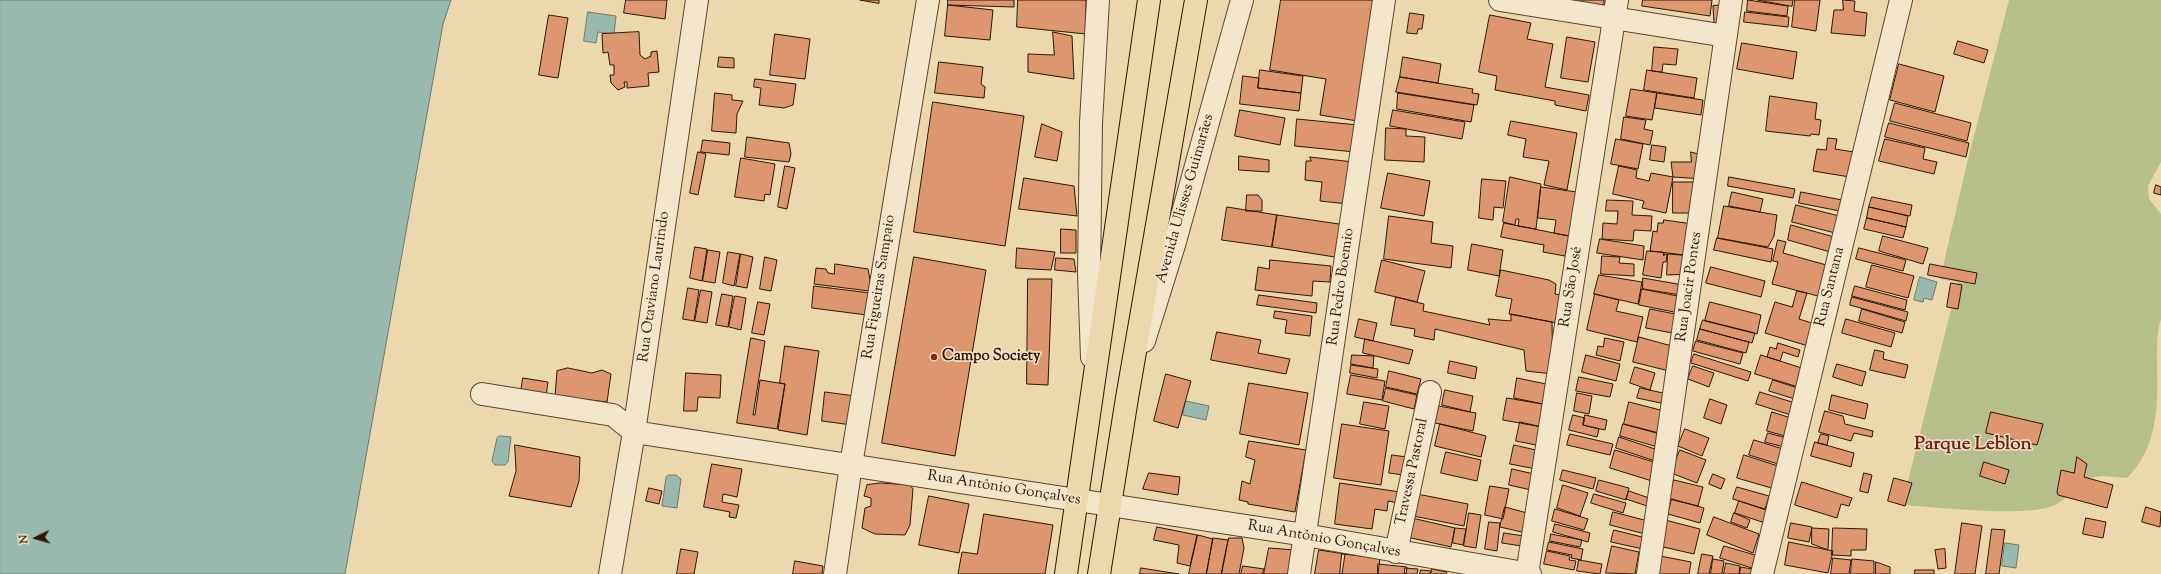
<!DOCTYPE html>
<meta charset="utf-8">
<style>
body{margin:0}
#map{position:relative;width:2161px;height:574px;overflow:hidden;background:#ecd8ad;font-family:"Sorts Mill Goudy",serif}
canvas{display:block}
.north{position:absolute;left:16px;top:518px;width:40px;height:40px;-webkit-text-stroke:3px #f3e6ca;paint-order:stroke;rotate:265deg;font-size:11px;font-weight:700;line-height:16px;text-align:center;color:#2d1606}
.north::after{content:'';display:block;margin:auto;width:14px;height:18px;background:#2d1606;clip-path:polygon(50% 0,100% 100%,50% 72%,0 100%)}
</style>
<div id="map">
<canvas width="2161" height="574"></canvas>
<div class="north">N</div>
</div>
<script>
const g = document.querySelector('canvas').getContext('2d');
g.lineJoin = 'round';
function fillPath(path, color) { g.fillStyle = color; g.fill(path, 'evenodd'); }
function trace(path, color, width, dash) { g.strokeStyle = color; g.lineWidth = width; g.lineCap = dash ? 'butt' : 'round'; g.setLineDash(dash || []); g.stroke(path); }
function drawText(font, color, halo, rows, align = 'center') {
  g.font = font + ' "Sorts Mill Goudy",serif'; g.lineWidth = 3; g.setLineDash([]); g.textBaseline = 'middle'; g.strokeStyle = halo; g.fillStyle = color; for (const [text, x, y, turn = 0] of rows) {
    g.save(); g.translate(x, y); g.rotate((+turn || 0) * Math.PI / 180); g.textAlign = isNaN(turn) ? turn : align; if (halo) g.strokeText(text, 0, 0); g.fillText(text, 0, 0); g.restore();
  }
}
fillPath(new Path2D(`
 M 2009,0 L 2161,0 L 2161,162 L 2148,186 L 2149,199 L 2161,214 L 2161,319 C 2156,335 2157,349 2157,365 C 2158,406 2158,447 2127,478 L 2102,476 L 2081,479 C 2073,489 2066,500 2055,505 C 2028,518 1935,507 1902,505 L 1958,282 L 1940,279 L 1969,155 Z`), '#b6bf8b');
const water = new Path2D(`
 M 0,0 L 451,0 L 443,24 L 345,574 L 0,574 Z
 M 588,12 L 616,16 L 614,34 L 598,32 L 596,43 L 584,41 Z
 M 1920,277 L 1937,282 L 1932,300 L 1924,298 L 1923,302 L 1914,300 Z
 M 1186,401 L 1209,406 L 1206,420 L 1183,415 Z
 M 500,436 L 511,437 L 508,462 L 505,465 L 495,465 L 492,461 L 497,438 Z
 M 669,475 L 676,475 L 681,479 L 677,508 L 662,506 L 666,477 Z
 M 2005,543 L 2019,545 L 2016,568 L 2002,566 Z`);
fillPath(water, '#99b9ae');
trace(water, '#6e786b', 1);
const building = new Path2D(`
 M 626,0 L 667,0 L 665,19 L 624,13 Z
 M 860,0 L 879,0 L 879,3 Z
 M 948,0 L 1014,0 L 1014,7 L 948,5 Z
 M 1018,0 L 1086,0 L 1086,34 L 1017,27 Z
 M 1281,0 L 1378,0 L 1364,122 L 1320,115 L 1326,79 L 1270,70 Z
 M 1565,0 L 1604,0 L 1604,5 L 1565,2 Z
 M 1643,0 L 1712,0 L 1710,16 L 1642,6 Z
 M 1748,0 L 1788,6 L 1787,16 L 1747,11 Z
 M 1758,0 L 1793,0 L 1792,6 Z
 M 1795,0 L 1820,0 L 1816,31 L 1792,27 Z
 M 1843,0 L 1855,1 L 1854,11 L 1867,13 L 1865,36 L 1831,33 L 1834,10 L 1843,10 Z
 M 948,5 L 993,10 L 990,40 L 945,36 Z
 M 1724,5 L 1725,23 L 1714,23 L 1713,6 Z
 M 1745,12 L 1789,17 L 1788,27 L 1744,22 Z
 M 1410,13 L 1424,15 L 1422,29 L 1418,29 L 1417,34 L 1407,33 Z
 M 549,15 L 568,18 L 558,78 L 539,75 Z
 M 1490,15 L 1531,23 L 1527,39 L 1553,44 L 1545,87 L 1589,95 L 1586,111 L 1555,105 L 1555,101 L 1495,90 L 1497,76 L 1479,72 Z
 M 639,32 L 640,55 L 645,59 L 651,56 L 651,52 L 657,51 L 659,72 L 648,73 L 649,86 L 627,88 L 627,82 L 624,82 L 625,87 L 618,90 L 611,83 L 610,75 L 614,75 L 614,65 L 610,65 L 608,52 L 603,53 L 602,34 Z
 M 1053,32 L 1072,36 L 1074,79 L 1028,72 L 1028,54 L 1054,55 Z
 M 775,34 L 810,39 L 805,79 L 770,75 Z
 M 1567,37 L 1595,42 L 1588,82 L 1561,78 Z
 M 1958,41 L 1988,50 L 1984,63 L 1954,54 Z
 M 1742,43 L 1797,52 L 1793,79 L 1737,69 Z
 M 1654,47 L 1678,49 L 1676,65 L 1663,64 L 1662,72 L 1652,71 Z
 M 719,57 L 734,58 L 734,68 L 718,67 Z
 M 1403,57 L 1441,64 L 1438,83 L 1400,77 Z
 M 939,62 L 983,67 L 981,84 L 985,87 L 984,98 L 935,93 Z
 M 1899,64 L 1944,76 L 1935,112 L 1890,100 Z
 M 1260,70 L 1303,76 L 1301,93 L 1258,88 Z
 M 1647,70 L 1697,78 L 1694,98 L 1644,90 Z
 M 1243,76 L 1259,78 L 1258,88 L 1301,93 L 1299,111 L 1240,104 Z
 M 1400,77 L 1473,89 L 1472,93 L 1479,94 L 1477,105 L 1396,92 Z
 M 755,79 L 796,84 L 793,105 L 784,108 L 759,105 L 761,88 L 754,87 Z
 M 1631,89 L 1657,93 L 1652,120 L 1626,116 Z
 M 715,93 L 732,95 L 732,100 L 743,101 L 737,114 L 736,133 L 712,131 Z
 M 1398,93 L 1474,105 L 1471,122 L 1397,109 Z
 M 1657,93 L 1703,100 L 1701,115 L 1655,108 Z
 M 1770,96 L 1817,103 L 1815,119 L 1821,120 L 1819,135 L 1811,134 L 1810,136 L 1766,131 Z
 M 933,102 L 1024,116 L 1005,246 L 914,232 Z
 M 1895,103 L 1971,123 L 1967,141 L 1890,121 Z
 M 1240,110 L 1285,118 L 1280,145 L 1235,136 Z
 M 1393,110 L 1465,122 L 1462,139 L 1390,126 Z
 M 1624,117 L 1646,120 L 1644,129 L 1653,131 L 1650,145 L 1621,139 Z
 M 1297,119 L 1358,125 L 1355,152 L 1295,146 Z
 M 1511,121 L 1577,133 L 1567,190 L 1544,185 L 1549,161 L 1523,157 L 1526,139 L 1508,135 Z
 M 1889,123 L 1969,143 L 1966,157 L 1885,137 Z
 M 1042,124 L 1062,132 L 1057,161 L 1035,157 Z
 M 1386,128 L 1406,129 L 1406,136 L 1425,137 L 1424,162 L 1385,160 Z
 M 747,137 L 789,143 L 791,154 L 789,162 L 745,157 Z
 M 1828,138 L 1837,139 L 1835,149 L 1854,152 L 1850,177 L 1813,171 L 1817,149 L 1826,150 Z
 M 1616,139 L 1643,144 L 1638,169 L 1611,164 Z
 M 1885,139 L 1925,148 L 1923,159 L 1937,162 L 1934,174 L 1879,161 Z
 M 703,140 L 730,143 L 729,155 L 701,152 Z
 M 1652,145 L 1666,147 L 1664,162 L 1650,160 Z
 M 698,152 L 706,154 L 698,195 L 690,193 Z
 M 1691,152 L 1705,156 L 1704,179 L 1673,177 L 1671,162 L 1691,162 Z
 M 1239,156 L 1269,160 L 1269,172 L 1239,170 Z
 M 1310,157 L 1353,162 L 1348,204 L 1320,201 L 1322,182 L 1305,180 L 1306,161 L 1311,161 Z
 M 741,158 L 775,164 L 770,195 L 765,194 L 764,201 L 735,197 Z
 M 785,166 L 795,168 L 787,209 L 778,207 Z
 M 1619,166 L 1637,170 L 1636,178 L 1649,181 L 1651,173 L 1673,177 L 1666,213 L 1642,208 L 1644,201 L 1613,194 Z
 M 1388,173 L 1430,181 L 1424,216 L 1381,208 Z
 M 1510,177 L 1541,184 L 1536,229 L 1518,226 L 1519,219 L 1516,219 L 1515,225 L 1503,222 Z
 M 1729,177 L 1795,189 L 1793,198 L 1728,186 Z
 M 1024,178 L 1074,186 L 1077,216 L 1019,209 Z
 M 1482,179 L 1506,181 L 1503,208 L 1494,207 L 1493,220 L 1479,218 Z
 M 1673,182 L 1699,182 L 1699,213 L 1673,213 Z
 M 2156,185 L 2161,187 L 2161,195 L 2154,193 Z
 M 1541,187 L 1584,193 L 1578,238 L 1554,233 L 1556,220 L 1538,218 Z
 M 1732,192 L 1763,199 L 1760,212 L 1729,206 Z
 M 1801,192 L 1847,201 L 1845,212 L 1799,203 Z
 M 1247,195 L 1258,195 L 1262,200 L 1262,211 L 1246,211 Z
 M 1872,197 L 1912,205 L 1910,216 L 1869,207 Z
 M 1607,200 L 1633,201 L 1632,215 L 1652,216 L 1651,231 L 1634,230 L 1633,241 L 1602,239 L 1603,223 L 1617,224 L 1618,211 L 1606,211 Z
 M 1796,205 L 1843,217 L 1839,234 L 1792,222 Z
 M 1724,206 L 1777,215 L 1774,236 L 1768,247 L 1718,238 Z
 M 1227,207 L 1277,215 L 1272,247 L 1222,240 Z
 M 1869,207 L 1908,216 L 1906,227 L 1867,218 Z
 M 1277,215 L 1346,225 L 1341,258 L 1272,247 Z
 M 1389,216 L 1433,222 L 1431,243 L 1453,246 L 1451,268 L 1384,259 Z
 M 1867,218 L 1906,227 L 1903,238 L 1864,229 Z
 M 1664,220 L 1693,224 L 1685,255 L 1650,251 L 1653,231 L 1657,232 L 1658,223 L 1663,223 Z
 M 1504,223 L 1569,236 L 1565,256 L 1543,252 L 1544,245 L 1501,237 Z
 M 1791,225 L 1838,238 L 1834,253 L 1788,240 Z
 M 1061,229 L 1076,230 L 1076,253 L 1061,253 Z
 M 1883,236 L 1928,248 L 1923,264 L 1879,251 Z
 M 1717,238 L 1773,249 L 1771,262 L 1714,250 Z
 M 1600,239 L 1644,246 L 1643,260 L 1597,253 Z
 M 1778,240 L 1786,242 L 1783,253 L 1830,266 L 1822,297 L 1772,284 L 1778,262 L 1773,261 Z
 M 1472,244 L 1503,250 L 1499,276 L 1468,270 Z
 M 695,247 L 707,249 L 702,281 L 690,278 Z
 M 1017,248 L 1055,252 L 1051,270 L 1016,268 Z
 M 1859,248 L 1906,260 L 1903,271 L 1856,259 Z
 M 708,250 L 720,252 L 715,283 L 703,281 Z
 M 1647,251 L 1663,252 L 1664,256 L 1664,254 L 1667,254 L 1666,262 L 1663,262 L 1661,278 L 1643,275 Z
 M 728,252 L 740,254 L 734,286 L 723,283 Z
 M 741,254 L 753,257 L 747,288 L 736,286 Z
 M 1668,254 L 1694,256 L 1689,274 L 1667,275 Z
 M 1602,256 L 1620,257 L 1619,263 L 1634,264 L 1634,276 L 1601,274 Z
 M 765,257 L 777,260 L 771,291 L 760,289 Z
 M 914,257 L 986,270 L 955,456 L 882,443 Z
 M 1056,258 L 1074,259 L 1076,272 L 1055,270 Z
 M 1270,260 L 1331,266 L 1330,282 L 1313,281 L 1312,296 L 1255,290 L 1258,267 L 1269,269 Z
 M 1382,260 L 1425,271 L 1417,302 L 1375,292 Z
 M 835,264 L 868,269 L 870,280 L 869,291 L 814,284 L 816,268 L 826,269 L 828,273 L 834,274 Z
 M 1930,264 L 1977,273 L 1975,284 L 1928,275 Z
 M 1872,265 L 1914,276 L 1908,298 L 1866,287 Z
 M 1711,267 L 1765,281 L 1761,297 L 1706,283 Z
 M 1501,270 L 1549,280 L 1556,284 L 1555,294 L 1567,296 L 1562,324 L 1509,314 L 1512,299 L 1496,296 Z
 M 1599,275 L 1642,282 L 1638,304 L 1594,294 Z
 M 1643,278 L 1689,286 L 1687,296 L 1643,289 Z
 M 1028,279 L 1052,279 L 1048,385 L 1027,384 Z
 M 1951,283 L 1962,285 L 1958,309 L 1947,307 Z
 M 814,286 L 870,293 L 867,315 L 812,308 Z
 M 1855,286 L 1907,300 L 1905,310 L 1852,296 Z
 M 688,288 L 699,290 L 694,321 L 683,319 Z
 M 1642,289 L 1688,298 L 1684,314 L 1639,305 Z
 M 701,290 L 712,292 L 707,323 L 695,321 Z
 M 1797,291 L 1807,293 L 1799,319 L 1821,326 L 1815,348 L 1765,333 L 1775,302 L 1792,307 Z
 M 722,294 L 733,296 L 728,327 L 716,325 Z
 M 1595,294 L 1619,300 L 1616,311 L 1643,317 L 1637,342 L 1587,330 Z
 M 1259,295 L 1317,303 L 1316,313 L 1257,305 Z
 M 735,296 L 746,298 L 741,330 L 729,327 Z
 M 1396,297 L 1424,304 L 1423,311 L 1490,325 L 1488,319 L 1511,321 L 1511,314 L 1552,322 L 1553,374 L 1526,371 L 1524,350 L 1435,329 L 1434,340 L 1414,336 L 1415,329 L 1391,325 Z
 M 1852,297 L 1908,312 L 1906,321 L 1850,305 Z
 M 758,302 L 770,304 L 764,335 L 752,333 Z
 M 1710,302 L 1761,315 L 1757,334 L 1705,321 Z
 M 1650,309 L 1685,316 L 1683,335 L 1646,328 Z
 M 1862,309 L 1905,322 L 1902,333 L 1859,321 Z
 M 1275,311 L 1312,316 L 1310,336 L 1285,333 L 1287,320 L 1274,318 Z
 M 1359,319 L 1377,323 L 1373,341 L 1355,337 Z
 M 1846,319 L 1895,333 L 1891,347 L 1842,333 Z
 M 1703,320 L 1755,333 L 1752,343 L 1700,329 Z
 M 1700,329 L 1749,342 L 1746,353 L 1697,340 Z
 M 1217,332 L 1261,340 L 1258,353 L 1290,359 L 1286,374 L 1211,360 Z
 M 1639,337 L 1679,348 L 1673,372 L 1633,362 Z
 M 751,338 L 765,341 L 753,415 L 755,415 L 760,380 L 785,384 L 777,429 L 737,423 Z
 M 1605,338 L 1624,342 L 1620,361 L 1596,355 L 1598,346 L 1603,347 Z
 M 1365,339 L 1413,350 L 1409,364 L 1363,353 Z
 M 1696,341 L 1743,353 L 1740,364 L 1693,351 Z
 M 1778,343 L 1800,350 L 1798,357 L 1783,352 L 1780,361 L 1767,357 L 1770,347 L 1776,349 Z
 M 785,346 L 819,351 L 807,435 L 778,430 L 785,384 L 780,383 Z
 M 1875,350 L 1884,352 L 1883,359 L 1908,365 L 1905,378 L 1870,370 Z
 M 1694,354 L 1751,372 L 1748,381 L 1691,363 Z
 M 1352,355 L 1374,356 L 1373,368 L 1351,364 Z
 M 1586,355 L 1620,364 L 1616,381 L 1582,372 Z
 M 1761,355 L 1808,370 L 1802,388 L 1755,374 Z
 M 1450,361 L 1477,367 L 1475,379 L 1448,373 Z
 M 1837,364 L 1866,372 L 1862,386 L 1833,377 Z
 M 1351,365 L 1378,369 L 1377,378 L 1350,373 Z
 M 1693,366 L 1714,373 L 1709,387 L 1688,379 Z
 M 1635,367 L 1655,373 L 1650,390 L 1630,383 Z
 M 568,368 L 592,373 L 602,370 L 611,374 L 607,402 L 555,396 L 557,371 Z
 M 1389,371 L 1421,379 L 1417,394 L 1386,387 Z
 M 686,373 L 721,375 L 720,398 L 698,397 L 697,411 L 684,411 Z
 M 1166,374 L 1191,381 L 1178,428 L 1154,421 Z
 M 1351,375 L 1385,381 L 1382,400 L 1347,394 Z
 M 1579,377 L 1613,384 L 1610,397 L 1576,391 Z
 M 523,378 L 548,382 L 546,396 L 521,392 Z
 M 1517,378 L 1551,385 L 1548,405 L 1514,398 Z
 M 1773,380 L 1804,390 L 1801,401 L 1769,391 Z
 M 1249,383 L 1308,393 L 1299,445 L 1240,434 Z
 M 1386,388 L 1417,395 L 1414,409 L 1383,401 Z
 M 1640,388 L 1672,395 L 1670,405 L 1637,398 Z
 M 1445,390 L 1473,396 L 1470,412 L 1442,405 Z
 M 825,392 L 855,396 L 852,425 L 822,421 Z
 M 1760,392 L 1795,403 L 1791,415 L 1756,404 Z
 M 1577,393 L 1592,396 L 1589,414 L 1574,411 Z
 M 1832,395 L 1868,404 L 1865,419 L 1829,410 Z
 M 1507,398 L 1548,405 L 1542,427 L 1503,420 Z
 M 1710,399 L 1727,405 L 1721,424 L 1704,418 Z
 M 1364,402 L 1389,406 L 1385,429 L 1360,424 Z
 M 1629,402 L 1668,412 L 1663,434 L 1624,424 Z
 M 1439,406 L 1476,413 L 1473,431 L 1435,423 Z
 M 1825,411 L 1843,416 L 1845,424 L 1873,431 L 1872,437 L 1854,433 L 1851,441 L 1819,432 Z
 M 1772,412 L 1791,418 L 1785,436 L 1767,431 Z
 M 1991,412 L 2043,424 L 2037,445 L 1986,433 Z
 M 1573,415 L 1585,418 L 1583,425 L 1599,429 L 1597,437 L 1569,430 Z
 M 1585,415 L 1607,420 L 1605,430 L 1583,425 Z
 M 1520,422 L 1542,427 L 1546,447 L 1516,441 Z
 M 1342,424 L 1389,431 L 1381,485 L 1334,478 Z
 M 1440,424 L 1486,436 L 1481,457 L 1435,446 Z
 M 1623,424 L 1664,435 L 1661,448 L 1620,436 Z
 M 1685,429 L 1709,438 L 1702,456 L 1678,446 Z
 M 1768,433 L 1787,438 L 1784,447 L 1765,442 Z
 M 1570,434 L 1613,444 L 1610,455 L 1567,445 Z
 M 1821,434 L 1829,436 L 1827,445 L 1818,443 Z
 M 1619,437 L 1661,451 L 1658,462 L 1616,448 Z
 M 1754,440 L 1783,449 L 1778,464 L 1749,455 Z
 M 1249,441 L 1306,450 L 1295,512 L 1248,504 L 1248,502 L 1239,500 L 1242,481 L 1250,484 L 1255,460 L 1246,457 Z
 M 1815,442 L 1854,453 L 1851,467 L 1811,456 Z
 M 515,445 L 580,457 L 579,481 L 571,507 L 509,496 L 516,471 Z
 M 1514,445 L 1540,451 L 1536,469 L 1510,464 Z
 M 1615,450 L 1657,463 L 1652,481 L 1610,468 Z
 M 1680,450 L 1706,460 L 1697,483 L 1671,473 Z
 M 1446,452 L 1481,460 L 1477,481 L 1441,473 Z
 M 1392,455 L 1414,458 L 1411,476 L 1389,473 Z
 M 1744,455 L 1781,467 L 1775,489 L 1737,478 Z
 M 2077,457 L 2087,464 L 2084,477 L 2113,485 L 2107,508 L 2058,495 L 2057,492 L 2061,470 L 2074,473 Z
 M 1984,462 L 2009,470 L 2005,484 L 1980,476 Z
 M 712,464 L 742,469 L 737,497 L 723,494 L 722,502 L 739,505 L 736,518 L 729,517 L 730,512 L 704,507 Z
 M 1512,469 L 1534,474 L 1531,490 L 1509,485 Z
 M 1563,470 L 1596,478 L 1593,489 L 1560,480 Z
 M 1149,473 L 1180,477 L 1178,495 L 1143,489 Z
 M 1864,473 L 1872,475 L 1868,493 L 1860,491 Z
 M 1713,474 L 1725,479 L 1721,489 L 1709,484 Z
 M 1894,478 L 1912,483 L 1905,506 L 1888,501 Z
 M 1599,480 L 1629,488 L 1626,500 L 1596,491 Z
 M 1674,480 L 1703,487 L 1698,506 L 1669,499 Z
 M 1802,482 L 1852,498 L 1849,506 L 1841,504 L 1837,518 L 1795,505 Z
 M 881,483 L 910,485 L 913,489 L 910,525 L 905,535 L 875,534 L 862,528 L 865,508 L 871,506 L 871,498 L 864,496 L 867,485 Z
 M 1340,483 L 1400,492 L 1398,503 L 1388,501 L 1387,511 L 1375,509 L 1372,529 L 1335,524 Z
 M 1563,485 L 1588,493 L 1580,516 L 1557,508 Z
 M 1490,486 L 1509,489 L 1503,519 L 1485,515 Z
 M 1737,487 L 1769,496 L 1765,509 L 1733,499 Z
 M 649,488 L 662,491 L 659,504 L 646,501 Z
 M 1629,491 L 1649,498 L 1647,506 L 1626,499 Z
 M 1417,494 L 1468,504 L 1464,526 L 1413,516 Z
 M 1594,494 L 1626,503 L 1623,513 L 1591,503 Z
 M 929,496 L 969,504 L 959,553 L 919,545 Z
 M 1672,499 L 1704,508 L 1700,523 L 1668,514 Z
 M 1739,501 L 1769,511 L 1765,523 L 1735,513 Z
 M 1505,507 L 1531,514 L 1526,533 L 1500,527 Z
 M 2146,507 L 2161,512 L 2160,527 L 2142,522 Z
 M 1555,509 L 1588,519 L 1584,530 L 1552,521 Z
 M 1613,512 L 1652,522 L 1649,535 L 1610,525 Z
 M 1469,513 L 1481,515 L 1476,548 L 1464,546 Z
 M 1734,513 L 1750,520 L 1747,528 L 1731,522 Z
 M 984,514 L 1053,525 L 1045,574 L 958,574 L 962,552 L 977,554 Z
 M 1714,517 L 1759,534 L 1753,553 L 1707,535 Z
 M 1412,518 L 1455,528 L 1451,547 L 1407,537 Z
 M 2086,518 L 2106,522 L 2103,538 L 2083,534 Z
 M 1665,520 L 1700,529 L 1694,554 L 1659,546 Z
 M 1489,522 L 1500,523 L 1497,551 L 1485,549 Z
 M 1791,523 L 1812,527 L 1809,542 L 1788,538 Z
 M 1962,523 L 1982,526 L 1975,574 L 1955,574 Z
 M 1555,524 L 1590,533 L 1588,542 L 1553,532 Z
 M 1157,527 L 1197,535 L 1190,566 L 1177,563 L 1179,545 L 1154,540 Z
 M 1455,528 L 1466,529 L 1463,545 L 1453,543 Z
 M 1812,528 L 1829,529 L 1828,550 L 1812,544 Z
 M 1833,528 L 1867,529 L 1866,550 L 1851,550 L 1851,556 L 1832,555 Z
 M 1992,529 L 2005,530 L 1999,574 L 1986,574 Z
 M 1614,530 L 1646,538 L 1643,549 L 1611,542 Z
 M 1504,533 L 1524,536 L 1522,546 L 1502,543 Z
 M 1551,534 L 1582,540 L 1580,547 L 1550,541 Z
 M 1198,535 L 1213,539 L 1206,574 L 1189,574 Z
 M 1213,538 L 1228,540 L 1221,574 L 1207,574 Z
 M 1229,538 L 1242,538 L 1244,548 L 1239,574 L 1222,574 Z
 M 1549,542 L 1583,549 L 1581,560 L 1571,558 L 1572,555 L 1547,550 Z
 M 1789,542 L 1833,551 L 1828,573 L 1785,565 Z
 M 1612,546 L 1639,552 L 1635,574 L 1606,573 Z
 M 1724,546 L 1755,555 L 1752,568 L 1720,558 Z
 M 1269,548 L 1295,550 L 1290,574 L 1264,574 Z
 M 681,549 L 698,552 L 694,574 L 677,574 Z
 M 1945,549 L 1946,568 L 1938,569 L 1935,550 Z
 M 1319,550 L 1345,554 L 1342,574 L 1315,574 Z
 M 1547,551 L 1570,556 L 1569,560 L 1576,561 L 1574,570 L 1544,564 Z
 M 1342,554 L 1380,558 L 1378,574 L 1340,574 Z
 M 1702,554 L 1713,556 L 1709,574 L 1698,574 Z
 M 1660,556 L 1691,562 L 1689,574 L 1657,574 Z
 M 1833,558 L 1851,560 L 1849,574 L 1831,574 Z
 M 1713,559 L 1724,561 L 1722,574 L 1711,574 Z
 M 1852,559 L 1874,561 L 1874,574 L 1851,574 Z
 M 1579,560 L 1602,564 L 1600,574 L 1577,571 Z
 M 795,561 L 823,566 L 822,574 L 793,574 Z
 M 1876,562 L 1890,567 L 1890,574 L 1876,574 Z
 M 1726,563 L 1740,566 L 1739,574 L 1724,574 Z
 M 1378,564 L 1407,567 L 1406,574 L 1378,574 Z
 M 1243,566 L 1264,569 L 1262,574 L 1241,574 Z
 M 1741,567 L 1752,569 L 1751,574 L 1740,574 Z
 M 1141,568 L 1179,574 L 1140,574 Z
 M 1405,568 L 1418,569 L 1417,574 L 1405,574 Z
 M 1432,569 L 1447,572 L 1446,574 L 1431,574 Z
 M 1421,570 L 1431,571 L 1430,574 L 1420,574 Z
 M 1915,570 L 1934,570 L 1934,574 L 1915,574 Z`);
fillPath(building, '#dd966d');
trace(building, '#2d1606', 1);
const minor = new Path2D(`
 M 1500,0 L 1726,36
 M 1144,341 L 1174,245 L 1242,0
 M 1092,357 L 1089,274 L 1091,123 L 1098,0
 M 482,394 L 613,415 L 634,432 L 1305,535 L 1530,574
 M 1396,552 L 1430,392
 M 610,574 L 634,432 L 697,0
 M 835,574 L 851,465 L 928,0
 M 1299,574 L 1384,0
 M 1527,574 L 1617,0
 M 1648,574 L 1731,0
 M 1762,574 L 1901,0`);
const major = new Path2D(`
 M 1066,574 L 1149,0
 M 1099,574 L 1127,398 L 1196,0`);
trace(minor, '#5d4630', 24);
trace(major, '#2d1606', 24);
trace(minor, '#f3e6ca', 22);
trace(major, '#ecd8ad', 22);
for (const [x, y, r, color] of [
 [934,357,4,"#8f2418"]
]) { const dot = new Path2D(); dot.arc(x, y, r, 0, 2 * Math.PI); g.fillStyle = color; g.fill(dot); trace(dot, '#f3e6ca', 1.5); }
drawText('15px', '#2d1606', '#f3e6ca', [
 ["Avenida Ulisses Guimarães",1186,199,-74],
 ["Rua Otaviano Laurindo",655,287,-82],
 ["Rua Figueiras Sampaio",880,287,-81],
 ["Rua Pedro Boemio",1342,287,-82],
 ["Rua São José",1572,287,-81],
 ["Rua Joacir Pontes",1690,287,-82],
 ["Rua Santana",1831,287,-76],
 ["Travessa Pastoral",1413,472,-78],
 ["Rua Antônio Gonçalves",1004,489,9],
 ["Rua Antônio Gonçalves",1324,540,10]
]);
drawText('bold 15px', '#2d1606', '#f3e6ca', [
 ["Campo Society",942,357]
], 'left');
drawText('bold 19px', '#7a1f14', '#f3e6ca', [
 ["Parque Leblon",1973,446]
]);
</script>
